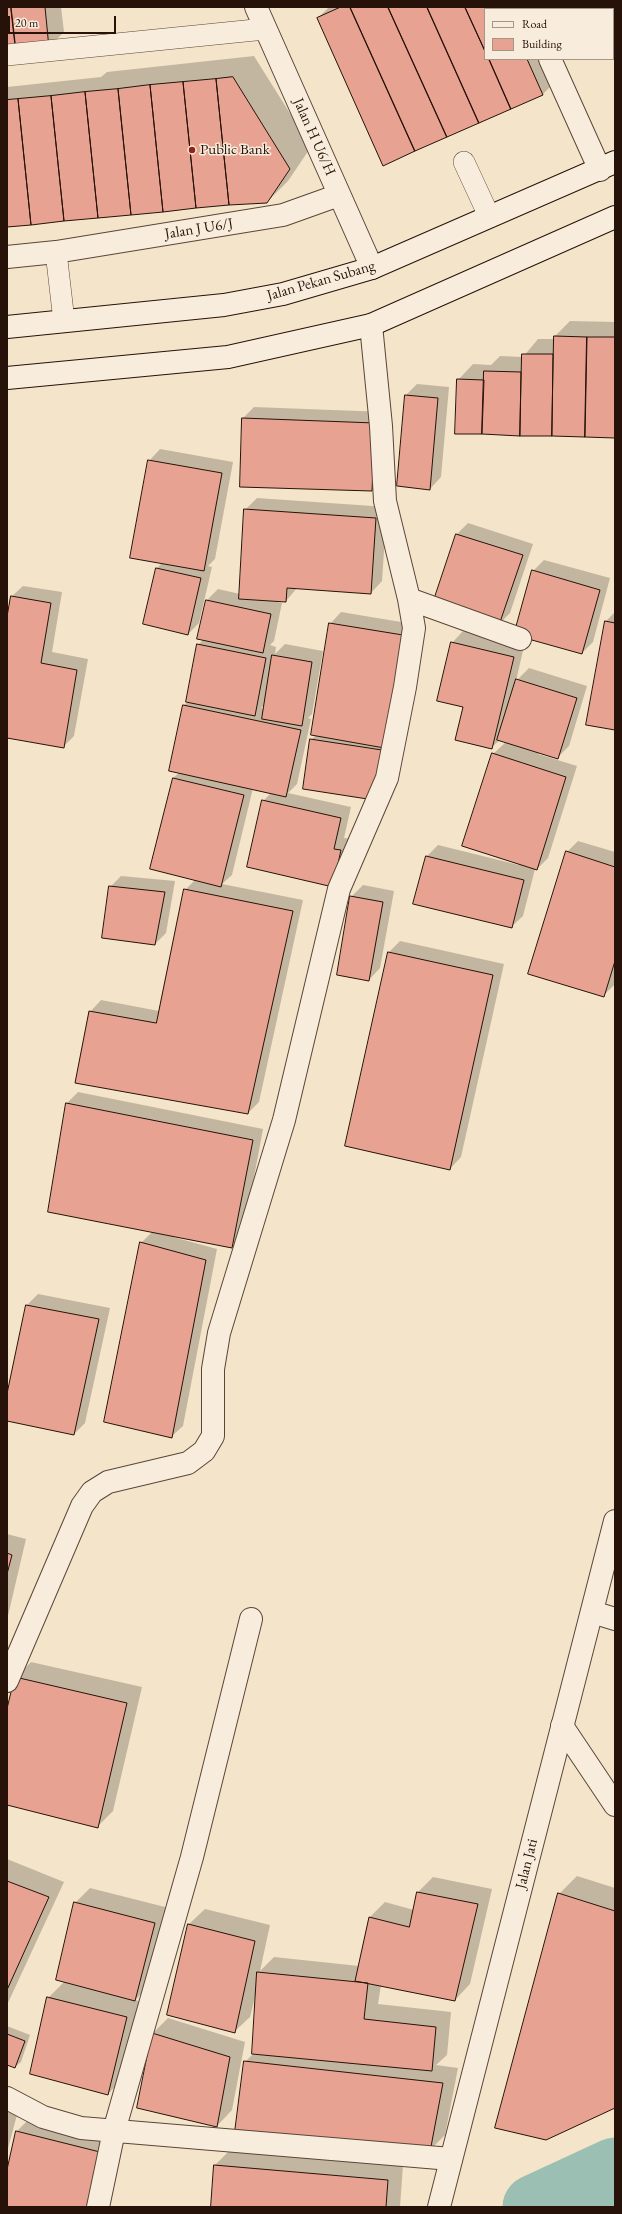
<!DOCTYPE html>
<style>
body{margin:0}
#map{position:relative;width:622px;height:2214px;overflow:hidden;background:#f4e4c9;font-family:"EB Garamond",serif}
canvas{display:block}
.frame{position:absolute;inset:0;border:8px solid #261208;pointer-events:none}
.legend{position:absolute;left:484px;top:8px;width:130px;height:52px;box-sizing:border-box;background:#f8eddc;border:1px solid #a49587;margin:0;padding:5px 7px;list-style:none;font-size:12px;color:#261208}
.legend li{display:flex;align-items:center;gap:8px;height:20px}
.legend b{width:20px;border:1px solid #a49587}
.scale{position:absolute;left:8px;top:16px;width:108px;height:18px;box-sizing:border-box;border:2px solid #261208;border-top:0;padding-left:5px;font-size:12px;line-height:14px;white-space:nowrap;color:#261208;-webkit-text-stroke:3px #f8eddc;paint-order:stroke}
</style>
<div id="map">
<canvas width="622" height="2214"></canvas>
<div class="frame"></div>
<ul class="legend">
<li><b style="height:5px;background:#f8eddc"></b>Road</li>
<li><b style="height:11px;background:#e7a292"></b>Building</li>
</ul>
<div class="scale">20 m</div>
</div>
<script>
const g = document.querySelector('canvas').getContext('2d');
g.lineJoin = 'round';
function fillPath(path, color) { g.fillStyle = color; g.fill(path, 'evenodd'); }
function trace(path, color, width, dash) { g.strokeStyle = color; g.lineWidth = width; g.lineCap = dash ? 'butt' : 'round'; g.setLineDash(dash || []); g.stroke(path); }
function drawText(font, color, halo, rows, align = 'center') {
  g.font = font + ' "EB Garamond",serif'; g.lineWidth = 3; g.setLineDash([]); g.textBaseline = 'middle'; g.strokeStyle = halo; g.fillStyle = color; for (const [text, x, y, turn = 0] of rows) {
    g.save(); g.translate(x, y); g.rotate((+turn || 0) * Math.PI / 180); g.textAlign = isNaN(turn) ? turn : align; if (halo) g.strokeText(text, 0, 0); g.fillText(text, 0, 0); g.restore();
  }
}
fillPath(new Path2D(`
 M 7,7 L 61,7 L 64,32 L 49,47 Z
 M 329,7 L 526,7 L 527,9 L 485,9 L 485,59 L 549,59 L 558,79 L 543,94 L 383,165 L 318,18 Z
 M 570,7 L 615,7 L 615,45 L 613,46 L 613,9 L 571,9 Z
 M 254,56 L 311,147 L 288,181 L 267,202 L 229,204 L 7,227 L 7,87 L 101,77 L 107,72 Z
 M 570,321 L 615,322 L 615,437 L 456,433 L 458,380 L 473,364 L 491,365 L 500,356 L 523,357 L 538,339 L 555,339 L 555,336 Z
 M 417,384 L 449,387 L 441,477 L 430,489 L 406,395 Z
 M 254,407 L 385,412 L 383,479 L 372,490 L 241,486 L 243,418 Z
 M 160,449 L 233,462 L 215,559 L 208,566 L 212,567 L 199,623 L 188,634 L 157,568 L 162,563 L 149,461 Z
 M 257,498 L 387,507 L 382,581 L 371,593 L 297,588 L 286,601 L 272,601 L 282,603 L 274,641 L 270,645 L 276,647 L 275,654 L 285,644 L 323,651 L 312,714 L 308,718 L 311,719 L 297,784 L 288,793 L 351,807 L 344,838 L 352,839 L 344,875 L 263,801 L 272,792 L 253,788 L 232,875 L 222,884 L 303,900 L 259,1102 L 248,1113 L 90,1012 L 101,1000 L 159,1011 L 185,890 L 195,880 L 173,778 L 179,773 L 184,705 L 188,702 L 198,645 L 203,640 L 207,600 L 218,589 L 240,594 L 245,510 ZM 265,704 L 265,709 L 261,708 Z
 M 468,523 L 533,544 L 510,613 L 499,624 L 435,603 L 457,534 Z
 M 544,560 L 610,578 L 593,642 L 582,653 L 533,571 Z
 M 23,586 L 62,592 L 52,652 L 88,659 L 74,736 L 63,747 L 7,737 L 7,622 L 11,597 Z
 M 341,612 L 419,625 L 385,788 L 311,740 L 316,735 L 330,624 Z
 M 615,612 L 615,729 L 606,621 Z
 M 463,631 L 524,646 L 516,681 L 529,668 L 587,686 L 569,746 L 557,758 L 539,752 L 538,754 L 577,766 L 548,858 L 537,869 L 535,869 L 523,916 L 511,927 L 427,856 L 438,845 L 519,865 L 519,864 L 493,754 L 506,742 L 500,740 L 492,747 L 464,706 L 452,643 Z
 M 578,841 L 615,852 L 615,984 L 603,996 L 567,852 Z
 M 121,876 L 175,881 L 166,933 L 155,944 L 110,887 Z
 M 363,885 L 394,891 L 380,968 L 369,980 L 351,897 Z
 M 400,941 L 504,964 L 461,1157 L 450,1169 L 389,952 Z
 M 78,1092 L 263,1129 L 243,1236 L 232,1247 L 173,1236 L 173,1237 L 217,1249 L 183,1426 L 171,1437 L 141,1243 L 152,1232 L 49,1212 L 67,1103 Z
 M 38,1294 L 110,1308 L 85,1423 L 74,1434 L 7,1420 L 7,1399 L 27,1305 Z
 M 7,1534 L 26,1539 L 7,1620 Z
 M 31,1662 L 142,1687 L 113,1811 L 97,1827 L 7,1804 L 7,1713 L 16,1677 Z
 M 7,1859 L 64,1882 L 7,2005 Z
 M 577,1876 L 615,1888 L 615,2107 L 559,1894 Z
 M 433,1877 L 492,1889 L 470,1984 L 455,2000 L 381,1985 L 378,2004 L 451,2012 L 447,2055 L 436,2065 L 458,2068 L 445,2135 L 429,2151 L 245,2062 L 253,2054 L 257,1989 L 250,2017 L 234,2032 L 189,1924 L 205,1909 L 270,1925 L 260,1971 L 274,1957 L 359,1966 L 369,1918 L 385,1902 L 414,1910 L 418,1892 Z
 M 90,1888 L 169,1908 L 151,1984 L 135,2000 L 142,2002 L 123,2078 L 108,2094 L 48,1998 L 65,1981 L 75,1903 Z
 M 168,2018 L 245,2042 L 232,2110 L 217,2126 L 153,2033 Z
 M 7,2026 L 30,2035 L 21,2062 L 15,2067 L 7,2064 Z
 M 7,2112 L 17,2115 L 7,2152 Z
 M 32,2116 L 119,2138 L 102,2207 L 7,2207 L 7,2175 L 17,2131 Z
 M 230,2150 L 403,2165 L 400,2207 L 212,2207 L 215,2165 Z`), '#0003');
trace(new Path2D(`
 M 535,2207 L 615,2170`), '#9cbfb3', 65);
const building = new Path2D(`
 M 7,7 L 11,7 L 16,51 L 7,52 Z
 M 11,7 L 45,7 L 49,48 L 16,51 Z
 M 341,7 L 350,7 L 415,151 L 383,166 L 317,18 Z
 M 350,7 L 388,7 L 447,137 L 415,151 Z
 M 388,7 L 427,7 L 479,123 L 447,137 Z
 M 427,7 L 465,7 L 485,51 L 485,59 L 489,59 L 511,109 L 479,123 Z
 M 465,7 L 504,7 L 505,9 L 485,9 L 485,51 Z
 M 569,7 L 606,7 L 607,9 L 569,9 Z
 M 606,7 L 615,7 L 615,28 L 613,9 L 607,9 Z
 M 613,23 L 615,28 L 615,46 L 613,47 Z
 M 489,59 L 527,59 L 543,95 L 511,109 Z
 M 233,77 L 290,169 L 267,203 L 229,205 L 216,79 Z
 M 216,79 L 229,205 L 196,208 L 183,82 Z
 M 183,82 L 196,208 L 163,212 L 150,85 Z
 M 150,85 L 163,212 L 131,215 L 118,89 Z
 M 118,89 L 131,215 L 98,218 L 85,92 Z
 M 85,92 L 98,218 L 64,221 L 51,96 Z
 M 51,96 L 64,221 L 31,225 L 18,99 Z
 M 18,99 L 31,225 L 7,227 L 7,100 Z
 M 554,336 L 587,337 L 585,437 L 552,436 Z
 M 587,337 L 615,337 L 615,438 L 585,437 Z
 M 522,354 L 553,354 L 552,436 L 520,436 Z
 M 484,371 L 521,372 L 520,436 L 482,434 Z
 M 457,379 L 484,380 L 482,434 L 455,434 Z
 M 405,395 L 438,398 L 430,490 L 397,486 Z
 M 242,418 L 375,423 L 372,491 L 240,487 Z
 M 148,460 L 222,473 L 204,571 L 130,558 Z
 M 244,509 L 376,518 L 371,594 L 287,588 L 286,602 L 239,599 Z
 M 456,534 L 523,555 L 499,625 L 433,603 Z
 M 156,568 L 201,578 L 188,635 L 143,624 Z
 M 532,570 L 600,590 L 582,654 L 514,635 Z
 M 11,596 L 51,603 L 41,663 L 77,670 L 64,748 L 7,738 L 7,617 Z
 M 206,600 L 271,614 L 263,653 L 197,639 Z
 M 605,621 L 615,623 L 615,730 L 586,725 Z
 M 329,623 L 409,636 L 390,749 L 311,735 Z
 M 451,642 L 514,657 L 492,749 L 455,740 L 463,707 L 437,701 Z
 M 197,644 L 266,658 L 255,716 L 186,702 Z
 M 272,655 L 312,662 L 302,726 L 262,719 Z
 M 516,679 L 577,698 L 558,759 L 497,740 Z
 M 183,705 L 301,730 L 286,797 L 169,771 Z
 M 310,739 L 382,750 L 374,800 L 303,789 Z
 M 492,753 L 566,777 L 537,870 L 462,846 Z
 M 173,778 L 244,795 L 221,887 L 150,869 Z
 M 262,800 L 341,818 L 334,849 L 341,850 L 333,887 L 247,867 Z
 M 566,851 L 615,867 L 615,961 L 604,997 L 528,974 Z
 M 426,856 L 524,880 L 512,928 L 413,904 Z
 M 109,886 L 165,892 L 155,945 L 102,938 Z
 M 184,889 L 293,911 L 248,1114 L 75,1083 L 89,1011 L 156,1023 Z
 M 350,896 L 383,902 L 369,981 L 337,975 Z
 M 388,952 L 493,975 L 450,1170 L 345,1146 Z
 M 66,1103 L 253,1140 L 232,1248 L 48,1212 Z
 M 140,1242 L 206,1260 L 172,1438 L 104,1422 Z
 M 26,1305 L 99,1319 L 74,1435 L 7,1421 L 7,1394 Z
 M 7,1553 L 12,1555 L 7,1574 Z
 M 15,1677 L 127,1703 L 98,1828 L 7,1805 L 7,1709 Z
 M 7,1881 L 49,1897 L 7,1990 Z
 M 417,1892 L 478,1904 L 455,2001 L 355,1981 L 369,1917 L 409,1927 Z
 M 558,1893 L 615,1911 L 615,2108 L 546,2140 L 495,2128 Z
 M 74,1902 L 155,1923 L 135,2001 L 56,1980 Z
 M 188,1924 L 255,1941 L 235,2033 L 167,2015 Z
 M 257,1972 L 368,1983 L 364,2019 L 436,2027 L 432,2071 L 252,2054 Z
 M 47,1997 L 127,2017 L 108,2095 L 30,2074 Z
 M 152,2033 L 230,2057 L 217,2127 L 137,2108 Z
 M 7,2034 L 25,2041 L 15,2068 L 7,2065 Z
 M 244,2061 L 443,2083 L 430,2152 L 235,2132 Z
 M 16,2131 L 104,2153 L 91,2207 L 7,2207 L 7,2170 Z
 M 214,2165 L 388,2180 L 386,2207 L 211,2207 Z`);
fillPath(building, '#e7a292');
trace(building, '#261208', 1);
const service = new Path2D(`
 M 7,55 L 265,29
 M 464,162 L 489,216
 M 56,252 L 64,321`);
const minor = new Path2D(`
 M 256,7 L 372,268
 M 527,7 L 527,9
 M 550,59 L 600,170
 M 7,257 L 56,252 L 283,215 L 339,195
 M 409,599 L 520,639
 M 592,1612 L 615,1619
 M 7,1681 L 82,1506 L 92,1492 L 108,1482 L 188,1463 L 204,1451 L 213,1436 L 213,1369 L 219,1333 L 284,1120 L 339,889 L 387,778 L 405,687 L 414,628 L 409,599 L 385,501 L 381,426 L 371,325
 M 562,1726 L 615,1805
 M 7,2098 L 43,2117 L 81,2128 L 451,2159
 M 98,2207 L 114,2131 L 192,1857 L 251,1619`);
const tertiary = new Path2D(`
 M 439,2207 L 615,1521`);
const secondary = new Path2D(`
 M 7,327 L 224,305 L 283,294 L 372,268 L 615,162
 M 7,378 L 228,357 L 371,325 L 615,217`);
trace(service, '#5a4638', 22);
trace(minor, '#5a4638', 24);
trace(tertiary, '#5a4638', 24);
trace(secondary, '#261208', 24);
trace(service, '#f8eddc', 21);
trace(minor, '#f8eddc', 22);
trace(tertiary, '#f8eddc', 22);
trace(secondary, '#f8eddc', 22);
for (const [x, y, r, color] of [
 [192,150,4,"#8f2418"]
]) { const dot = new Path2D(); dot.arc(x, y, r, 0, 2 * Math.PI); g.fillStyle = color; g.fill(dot); trace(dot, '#f8eddc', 1.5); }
drawText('15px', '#261208', '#f8eddc', [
 ["Jalan H U6/H",314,137,66],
 ["Jalan J U6/J",199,229,-9],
 ["Jalan Pekan Subang",321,281,-16],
 ["Jalan Jati",527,1864,-76]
]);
drawText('15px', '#261208', '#f8eddc', [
 ["Public Bank",200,150]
], 'left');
</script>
